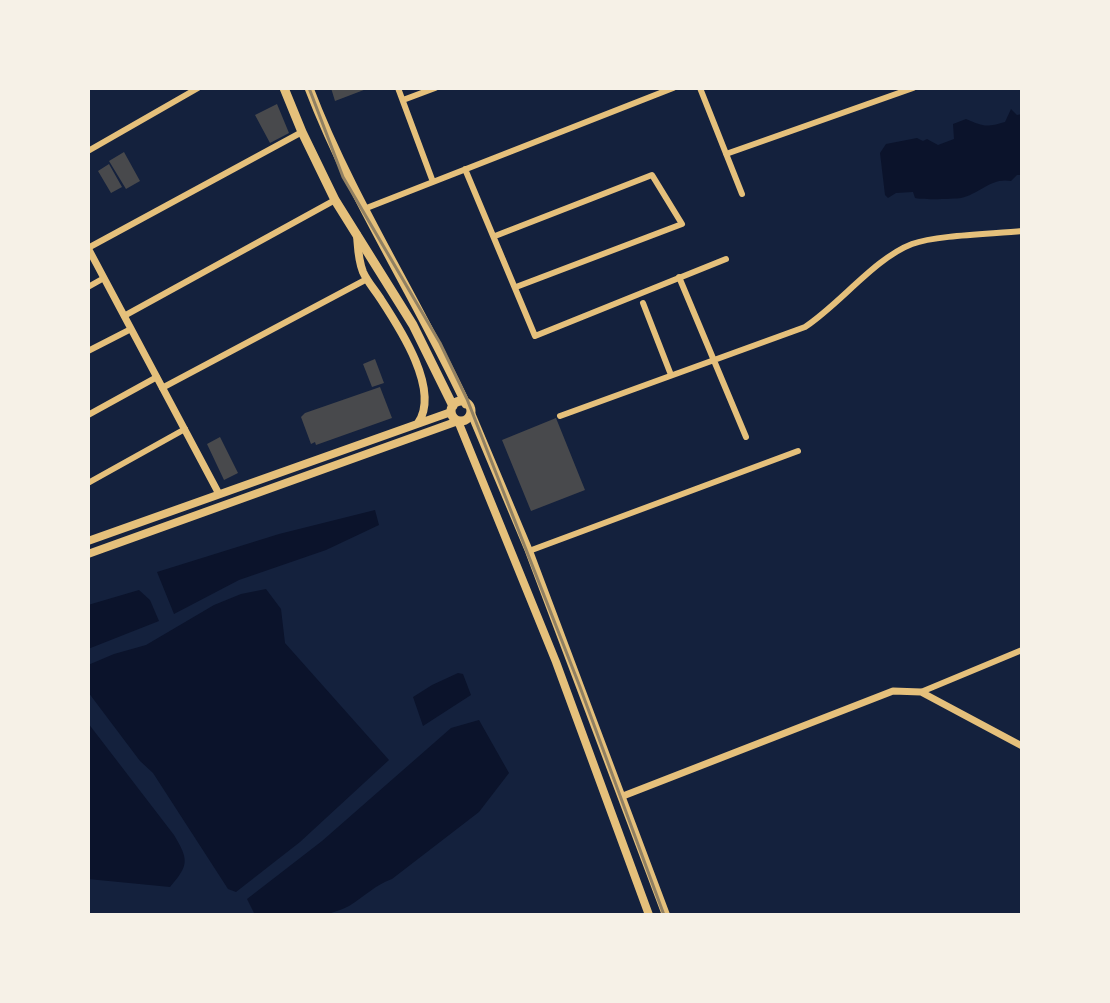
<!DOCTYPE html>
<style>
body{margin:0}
#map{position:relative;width:1110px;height:1003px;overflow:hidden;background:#14213d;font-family:Helvetica,sans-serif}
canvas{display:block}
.frame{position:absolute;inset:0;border:90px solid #f6f1e7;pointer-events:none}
</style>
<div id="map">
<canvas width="1110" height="1003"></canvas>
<div class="frame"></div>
</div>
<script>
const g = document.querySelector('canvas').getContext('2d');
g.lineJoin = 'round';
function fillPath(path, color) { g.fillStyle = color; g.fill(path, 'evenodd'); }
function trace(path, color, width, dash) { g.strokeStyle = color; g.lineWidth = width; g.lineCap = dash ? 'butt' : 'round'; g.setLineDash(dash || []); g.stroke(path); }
fillPath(new Path2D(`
 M 1011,109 L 1017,115 L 1022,114 L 1022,175 L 1017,175 L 1011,181 C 992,177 979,194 961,198 C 955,199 921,200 915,198 L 913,192 L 896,193 L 888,198 L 885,195 L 880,153 L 886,144 L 917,138 L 923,141 L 927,139 L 938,145 L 954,139 L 953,124 L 966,119 C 983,126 985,128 1005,122 Z
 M 375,510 L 379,525 L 326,550 L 239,580 L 174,614 L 157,572 L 279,534 Z
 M 266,589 L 281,609 L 285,643 L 389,760 L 300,842 L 236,892 L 228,889 L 153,773 L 140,761 L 88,692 L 88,665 L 114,654 L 146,645 L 214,605 L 241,594 Z
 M 139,590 L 150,600 L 159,621 L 88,649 L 88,605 Z
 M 458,673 L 463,674 L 471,695 L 423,726 L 413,697 L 432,685 Z
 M 479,720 L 509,773 L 479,812 L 392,879 C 375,885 364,897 349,906 C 322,921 286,915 255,915 L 247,899 L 322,841 L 451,728 Z
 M 88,723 L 174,835 C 189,860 189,865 170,887 L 88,879 Z`), '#0b132b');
fillPath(new Path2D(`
 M 331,88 L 369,88 L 335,101 Z
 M 277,104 L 289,133 L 270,143 L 255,115 Z
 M 124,152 L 140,181 L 126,189 L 109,161 Z
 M 109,164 L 122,187 L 111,193 L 98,171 Z
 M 375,359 L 384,383 L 372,387 L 363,364 Z
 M 380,387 L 392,418 L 316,445 L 315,442 L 311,444 L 301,417 L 305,413 Z
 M 556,418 L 585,490 L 531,511 L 502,440 Z
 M 220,437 L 238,473 L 224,480 L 207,444 Z`), '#48494c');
trace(new Path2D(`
 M 398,88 L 433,182
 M 700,88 L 742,194
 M 403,100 L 435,88
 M 88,151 L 198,88
 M 726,154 L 913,88
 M 465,169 L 535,336 L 726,259
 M 364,209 L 673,88
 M 495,236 L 652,175 L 682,224 L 516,287
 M 88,248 L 302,132
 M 679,277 L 746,437
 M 88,287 L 104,278
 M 643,303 L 671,375
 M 124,316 L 335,200
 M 88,351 L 131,329
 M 162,388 L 367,279
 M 88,415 L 157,377
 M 560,416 L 805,327 C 839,305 875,258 912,244 C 937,235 993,234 1022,231
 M 88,483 L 185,429
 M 529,551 L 798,451
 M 921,692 L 1022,650`), '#e5c07b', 6);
trace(new Path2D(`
 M 88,248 L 219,494
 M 623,796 L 893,691 L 921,692 L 1022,746`), '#e5c07b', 7);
trace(new Path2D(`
 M 357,235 C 358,247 358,260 363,272 C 367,281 374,289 380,298 C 399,327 441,390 418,423
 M 471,413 L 529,551 L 666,915
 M 88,541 L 451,412
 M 88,554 L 458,421 L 556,662 L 649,915`), '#e5c07b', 8);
trace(new Path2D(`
 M 284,88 L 302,132 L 335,200 L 413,325 L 453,406
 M 309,88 C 351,198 416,297 466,404
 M451 411a10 10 0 1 1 20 0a10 10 0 1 1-20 0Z`), '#e5c07b', 9);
trace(new Path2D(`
 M 309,88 L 343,177 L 440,343 L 467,399 L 580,687 L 664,915`), '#918062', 3);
</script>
